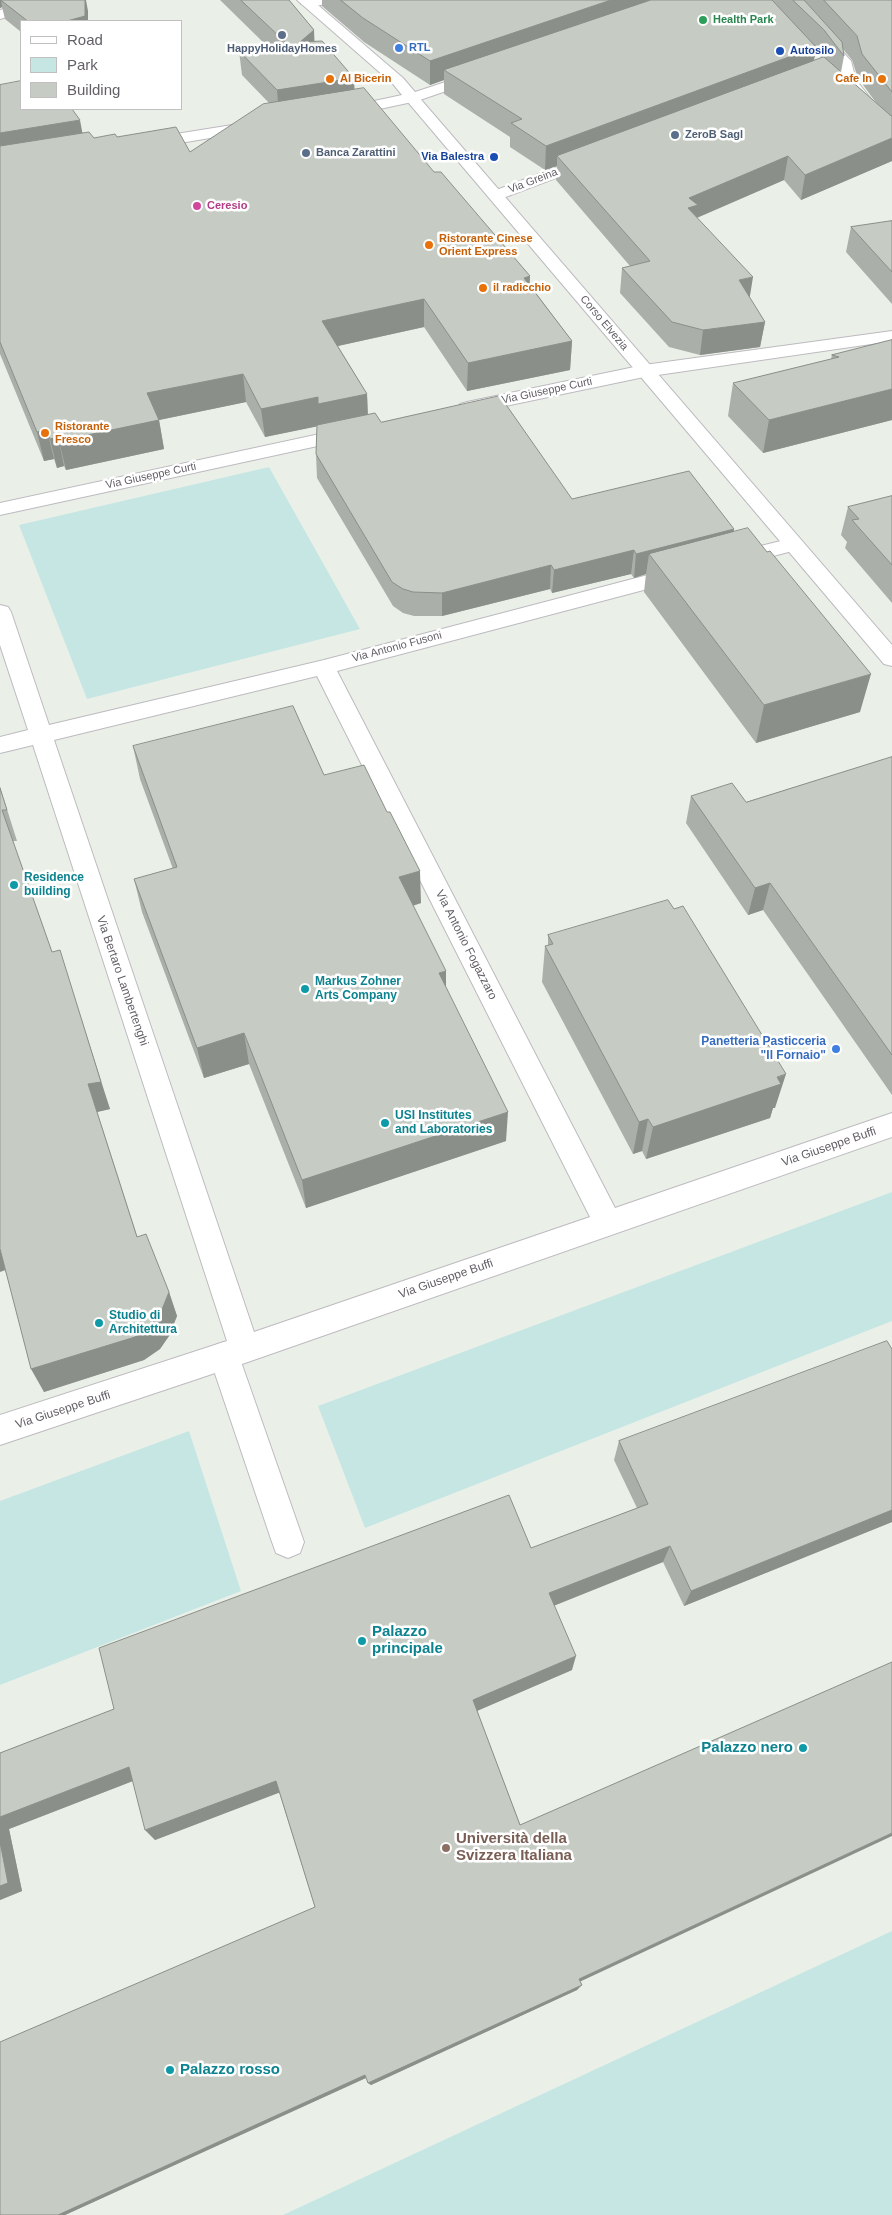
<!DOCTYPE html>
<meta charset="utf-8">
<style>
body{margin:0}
#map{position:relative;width:892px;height:2215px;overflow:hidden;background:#eaf0e8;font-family:Helvetica,sans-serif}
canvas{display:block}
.legend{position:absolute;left:20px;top:20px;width:162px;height:90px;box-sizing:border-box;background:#fff;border:1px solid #c1bfc2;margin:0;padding:6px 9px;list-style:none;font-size:15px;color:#635f67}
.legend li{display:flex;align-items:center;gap:10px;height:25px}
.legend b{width:25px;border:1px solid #c1bfc2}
</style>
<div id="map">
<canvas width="892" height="2215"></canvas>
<ul class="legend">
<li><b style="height:6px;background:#fff"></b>Road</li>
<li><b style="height:14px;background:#c6e6e4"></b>Park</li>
<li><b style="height:14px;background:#c6ccc4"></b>Building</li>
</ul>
</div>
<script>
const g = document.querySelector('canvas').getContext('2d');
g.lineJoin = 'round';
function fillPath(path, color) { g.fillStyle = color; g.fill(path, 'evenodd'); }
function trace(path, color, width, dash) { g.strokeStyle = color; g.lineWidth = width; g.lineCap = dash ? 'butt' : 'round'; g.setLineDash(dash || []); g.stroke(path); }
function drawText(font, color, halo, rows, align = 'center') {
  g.font = font + ' Helvetica,sans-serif'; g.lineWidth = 5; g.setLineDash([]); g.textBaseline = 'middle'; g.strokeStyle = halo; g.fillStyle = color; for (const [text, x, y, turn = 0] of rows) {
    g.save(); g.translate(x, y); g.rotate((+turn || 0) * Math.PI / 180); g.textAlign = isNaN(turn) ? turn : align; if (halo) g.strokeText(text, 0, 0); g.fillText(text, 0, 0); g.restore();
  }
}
fillPath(new Path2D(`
 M 269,467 L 360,629 L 87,699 L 19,525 Z
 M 892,1192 L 892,1321 L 365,1528 L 318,1406 Z
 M 189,1431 L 241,1591 L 0,1685 L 0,1501 Z
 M 892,1931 L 892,2215 L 283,2215 Z`), '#c6e6e4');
const service = new Path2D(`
 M 781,0 L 796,0 L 851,61 L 856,80 L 878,108 L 875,111 L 865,111 L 841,80 L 839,65 Z
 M 224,1342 L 235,1346 L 239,1356 L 304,1542 L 300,1553 L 288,1558 L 276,1553 L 272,1542 L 209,1356 L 213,1346 Z`);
const minor = new Path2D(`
 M 34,0 L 56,0 L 54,3 L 0,19 L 0,10 Z
 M 331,0 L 329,3 L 308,8 L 301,4 L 307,0 Z
 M 592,154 L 598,156 L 600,159 L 598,162 L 503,198 L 491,198 L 489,195 L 491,192 Z
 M 892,331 L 892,341 L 644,377 L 467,414 L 460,412 L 457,408 L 460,404 L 467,402 L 644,365 Z
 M 352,427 L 359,429 L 362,433 L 359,437 L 0,515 L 0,503 Z
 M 793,538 L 800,539 L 803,544 L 800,549 L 731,567 L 724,565 L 721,560 L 724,555 Z
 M 682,566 L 689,568 L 693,573 L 689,578 L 337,671 L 615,1208 L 892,1113 L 892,1137 L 245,1363 L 0,1445 L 0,1415 L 227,1341 L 33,745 L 0,753 L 0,737 L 28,730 L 0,645 L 0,605 L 8,607 L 11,612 L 49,725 L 324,660 ZM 317,676 L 590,1217 L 254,1332 L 54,740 Z`);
const tertiary = new Path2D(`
 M 412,93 L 417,95 L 892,645 L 892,666 L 884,664 L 407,101 L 404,98 L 407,95 Z`);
const secondary = new Path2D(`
 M 297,0 L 312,0 L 403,78 L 415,92 L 479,71 L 486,75 L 484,78 L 417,101 L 342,117 L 337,115 L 334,112 L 337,109 L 402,95 L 393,84 Z
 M 257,121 L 263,123 L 265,126 L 263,129 L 145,149 L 137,144 L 145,139 Z`);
trace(service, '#bdbac0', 2);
trace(minor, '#bdbac0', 2);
trace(tertiary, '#bdbac0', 2);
trace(secondary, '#bdb9c0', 2);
fillPath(service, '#fff');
fillPath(minor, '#fff');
fillPath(tertiary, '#fff');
fillPath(secondary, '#fff');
fillPath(new Path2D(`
 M 0,0 L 88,11 L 88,21 L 21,21 L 21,32 L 5,19 L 2,7 L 0,8 Z
 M 220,0 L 289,0 L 314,30 L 314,41 L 354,78 L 354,90 L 530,285 L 572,341 L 570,370 L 467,391 L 424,327 L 338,346 L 367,394 L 368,414 L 381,422 L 572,499 L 734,529 L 734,532 L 860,712 L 756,743 L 644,592 L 646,574 L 634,578 L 631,574 L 552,593 L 550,589 L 442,616 L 414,616 L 403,613 L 393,606 L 317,478 L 316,454 L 317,426 L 265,437 L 246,402 L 159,420 L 164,449 L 66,470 L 64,466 L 57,468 L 54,459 L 44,461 L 0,354 L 0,85 L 83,133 L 94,138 L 117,137 L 190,152 L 269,103 L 242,75 L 239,51 L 268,47 Z
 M 322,0 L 892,0 L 892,161 L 801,200 L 784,180 L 697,218 L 765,322 L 760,347 L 700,355 L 669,347 L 620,293 L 622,268 L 630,266 L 556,180 L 557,166 L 545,170 L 510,147 L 510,137 L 444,94 L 444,80 L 430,85 L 364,42 L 322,6 ZM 843,49 L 852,60 L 858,78 L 877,104 L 841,72 L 844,56 ZM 816,50 L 822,58 L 814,61 Z
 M 892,221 L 892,304 L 846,252 L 851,227 Z
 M 892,340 L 892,420 L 763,453 L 728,416 L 733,383 L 831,359 L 832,355 Z
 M 892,496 L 892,603 L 845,548 L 847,542 L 841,535 L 848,507 Z
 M 133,746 L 324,775 L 421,903 L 413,906 L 506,1141 L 306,1208 L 249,1064 L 204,1078 L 142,912 L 134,879 L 173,869 L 140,779 Z
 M 892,757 L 892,1095 L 763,910 L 748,915 L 686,823 L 691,796 L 746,802 Z
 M 0,787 L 17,841 L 12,841 L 52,952 L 110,1109 L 97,1112 L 137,1236 L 169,1292 L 177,1316 L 169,1336 L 160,1349 L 144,1360 L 44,1392 L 5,1270 Z
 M 548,935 L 775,1108 L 773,1108 L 770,1118 L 646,1159 L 642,1151 L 633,1154 L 542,982 L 545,946 L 548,946 Z
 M 892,1349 L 892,1522 L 684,1606 L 663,1562 L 554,1605 L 572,1670 L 477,1711 L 580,1982 L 577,1990 L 371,2085 L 368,2083 L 366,2078 L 65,2215 L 0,2215 L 315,1907 L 279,1792 L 155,1840 L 133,1781 L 9,1829 L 22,1891 L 0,1900 L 0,1753 L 637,1508 L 614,1460 L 619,1441 Z`), '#aaafa9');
fillPath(new Path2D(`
 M 0,0 L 27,0 L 1,0 L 2,7 L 0,8 Z
 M 85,0 L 86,0 L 88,11 L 88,21 L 67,21 Z
 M 611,0 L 677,0 L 444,70 L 444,80 L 430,85 L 430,61 Z
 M 314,30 L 315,54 L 300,42 Z
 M 816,47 L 812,71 L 557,156 L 557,166 L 545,170 L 546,146 Z
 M 354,78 L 355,102 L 279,115 L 277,90 Z
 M 80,120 L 85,147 L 0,161 L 0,133 Z
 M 892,138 L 892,161 L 801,200 L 805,175 Z
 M 788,156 L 784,180 L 696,218 L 684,232 L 689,198 Z
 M 530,276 L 529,304 L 524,278 Z
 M 753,277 L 749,302 L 739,280 Z
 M 424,299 L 424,327 L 324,349 L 322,321 Z
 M 765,322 L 760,347 L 700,355 L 703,330 Z
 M 572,341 L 570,370 L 467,391 L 468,363 Z
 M 243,374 L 246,402 L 159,420 L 164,449 L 66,470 L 59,441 L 147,393 Z
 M 892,389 L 892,420 L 763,453 L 769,420 Z
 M 367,394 L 368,422 L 319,426 L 265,437 L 261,409 L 318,397 Z
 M 47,430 L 54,459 L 44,461 L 37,432 Z
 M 58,437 L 64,466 L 57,468 L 50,439 Z
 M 734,529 L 730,552 L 649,554 L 646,574 L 634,578 L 636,554 Z
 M 634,550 L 631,574 L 552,593 L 554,570 Z
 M 551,565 L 550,589 L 442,616 L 442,593 Z
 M 871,674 L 860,712 L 756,743 L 764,705 Z
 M 420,871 L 421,903 L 400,909 L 399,877 Z
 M 770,883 L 763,910 L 748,915 L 755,888 Z
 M 446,971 L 446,1002 L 439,973 Z
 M 69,980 L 110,1109 L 97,1112 L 146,1262 L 88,1084 Z
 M 244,1033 L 249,1064 L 204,1078 L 197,1048 Z
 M 786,1074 L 775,1108 L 773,1108 L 770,1118 L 646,1159 L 653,1127 Z
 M 508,1112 L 506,1141 L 306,1208 L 302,1180 Z
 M 648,1119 L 642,1151 L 633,1154 L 639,1122 Z
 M 0,1246 L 11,1268 L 0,1272 Z
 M 169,1292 L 177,1316 L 169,1336 L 160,1349 L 144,1360 L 44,1392 L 31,1369 Z
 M 892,1510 L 892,1522 L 684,1606 L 691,1591 Z
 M 670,1546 L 663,1562 L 546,1609 L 549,1593 Z
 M 576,1656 L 572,1670 L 472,1713 L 473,1700 Z
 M 129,1767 L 138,1779 L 9,1829 L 22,1891 L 0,1900 L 0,1817 Z
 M 276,1781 L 281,1792 L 155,1840 L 145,1830 Z
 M 892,1833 L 892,1836 L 575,1984 L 579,1979 Z
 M 582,1985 L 577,1990 L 371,2085 L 368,2083 Z
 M 365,2075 L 368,2077 L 65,2215 L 58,2215 Z`), '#8b8f89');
const building = new Path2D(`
 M 1,0 L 85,0 L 85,16 L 67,21 L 28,21 Z
 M 241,0 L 289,0 L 314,30 L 300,42 L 322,41 L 354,78 L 277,90 L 239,51 L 287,44 Z
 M 341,0 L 611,0 L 430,61 L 363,18 Z
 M 651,0 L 772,0 L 816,47 L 546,146 L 511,123 L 522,119 L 444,70 Z
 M 793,0 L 804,0 L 842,42 L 844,56 L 824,30 Z
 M 824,0 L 892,0 L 892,92 L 862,54 L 857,36 Z
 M 824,57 L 890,115 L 892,116 L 892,138 L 805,175 L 788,156 L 689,198 L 698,205 L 688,208 L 753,277 L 739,280 L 765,322 L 703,330 L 672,322 L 622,268 L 650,261 L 557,156 Z
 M 21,81 L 21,109 L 72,109 L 80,120 L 0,133 L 0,85 Z
 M 364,88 L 434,172 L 441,172 L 530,276 L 524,278 L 572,341 L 468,363 L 424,299 L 322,321 L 367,394 L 318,404 L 318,397 L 261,409 L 243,374 L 147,393 L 159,420 L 59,441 L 58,437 L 50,439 L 47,430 L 37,432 L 0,342 L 0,146 L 89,132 L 94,138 L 115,134 L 117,137 L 176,127 L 190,152 L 263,104 Z
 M 892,221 L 892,272 L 851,227 Z
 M 892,340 L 892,389 L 769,420 L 733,383 L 839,357 L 832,355 Z
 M 500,396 L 572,499 L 689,471 L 734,529 L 636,554 L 634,550 L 554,570 L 551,565 L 442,593 L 413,592 L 403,589 L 392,582 L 316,454 L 317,425 L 375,413 L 381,422 Z
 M 892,496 L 892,565 L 852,520 L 859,519 L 848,507 Z
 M 748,528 L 767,552 L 770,551 L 871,674 L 764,705 L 649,554 Z
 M 293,706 L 324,775 L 364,765 L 387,812 L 390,812 L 420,871 L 399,877 L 446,971 L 439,973 L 508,1112 L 302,1180 L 244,1033 L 197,1048 L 134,879 L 177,867 L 133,746 Z
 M 892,757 L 892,1055 L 770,883 L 755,888 L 691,796 L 732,783 L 746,802 Z
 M 0,788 L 7,810 L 2,810 L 52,952 L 60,950 L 101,1082 L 88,1084 L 137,1237 L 146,1234 L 169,1292 L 161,1312 L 151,1325 L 135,1337 L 31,1369 L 0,1249 Z
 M 668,900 L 674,909 L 683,906 L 786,1074 L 777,1077 L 781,1084 L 653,1127 L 648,1119 L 639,1122 L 545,946 L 553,944 L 548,935 Z
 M 887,1341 L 892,1349 L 892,1510 L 691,1591 L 670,1546 L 549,1593 L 576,1656 L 473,1700 L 520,1825 L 892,1662 L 892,1833 L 579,1979 L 582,1985 L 368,2083 L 365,2075 L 58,2215 L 0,2215 L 0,2042 L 315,1907 L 276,1781 L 145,1830 L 129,1767 L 0,1817 L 0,1753 L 114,1709 L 99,1648 L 509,1495 L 531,1548 L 648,1504 L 619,1441 Z
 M 0,1842 L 8,1883 L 0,1886 Z`);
fillPath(building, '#c6ccc4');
trace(building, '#8b8f89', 1);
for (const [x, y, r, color] of [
 [703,20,5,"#2e9e5b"],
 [282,35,5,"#5c6f8a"],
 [399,48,5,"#3f7fe0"],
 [780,51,5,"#1a4fb4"],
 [330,79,5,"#e8710a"],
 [882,79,5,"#e8710a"],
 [675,135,5,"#5c6f8a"],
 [306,153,5,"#5c6f8a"],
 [494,157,5,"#1a4fb4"],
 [197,206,5,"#d1479c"],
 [429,245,5,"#e8710a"],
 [483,288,5,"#e8710a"],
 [45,433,5,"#e8710a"],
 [14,885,5,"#0f9aa8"],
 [305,989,5,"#0f9aa8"],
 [836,1049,5,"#3f7fe0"],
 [385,1123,5,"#0f9aa8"],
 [99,1323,5,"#0f9aa8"],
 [362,1641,5,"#0f9aa8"],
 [803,1748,5,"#0f9aa8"],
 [446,1848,5,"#8d6e63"],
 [170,2070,5,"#0f9aa8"]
]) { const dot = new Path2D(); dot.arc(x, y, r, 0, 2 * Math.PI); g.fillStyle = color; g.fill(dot); trace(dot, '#fff', 2); }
drawText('bold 11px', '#27864d', '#fff', [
 ["Health Park",713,20]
], 'left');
drawText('bold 11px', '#366cbe', '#fff', [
 ["RTL",409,48]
], 'left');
drawText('bold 11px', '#4e5e75', '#fff', [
 ["HappyHolidayHomes",282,49,"center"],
 ["ZeroB Sagl",685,135],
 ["Banca Zarattini",316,153]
], 'left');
drawText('bold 11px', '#164399', '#fff', [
 ["Autosilo",790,51],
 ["Via Balestra",484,157,"right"]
], 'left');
drawText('bold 11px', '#c56008', '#fff', [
 ["Al Bicerin",340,79],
 ["Cafe In",872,79,"right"],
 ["Ristorante Cinese",439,239],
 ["Orient Express",439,252],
 ["il radicchio",493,288],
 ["Ristorante",55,427],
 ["Fresco",55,440]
], 'left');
drawText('11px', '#635f67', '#fff', [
 ["Via Greina",533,181,-21],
 ["Corso Elvezia",604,323,50],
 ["Via Giuseppe Curti",547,391,-12],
 ["Via Giuseppe Curti",151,476,-12],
 ["Via Antonio Fusoni",397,647,-15]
]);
drawText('bold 11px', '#b23c85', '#fff', [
 ["Ceresio",207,206]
], 'left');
drawText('bold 12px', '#0d838f', '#fff', [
 ["Residence",24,878],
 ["building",24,892],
 ["Markus Zohner",315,982],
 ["Arts Company",315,996],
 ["USI Institutes",395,1116],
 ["and Laboratories",395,1130],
 ["Studio di",109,1316],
 ["Architettura",109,1330]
], 'left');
drawText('12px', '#635f67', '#fff', [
 ["Via Antonio Fogazzaro",466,945,63],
 ["Via Bertaro Lambertenghi",122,981,71],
 ["Via Giuseppe Buffi",829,1147,-19],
 ["Via Giuseppe Buffi",446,1279,-19],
 ["Via Giuseppe Buffi",63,1410,-18]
]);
drawText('bold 12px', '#366cbe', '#fff', [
 ["Panetteria Pasticceria",826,1042],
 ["\"Il Fornaio\"",826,1056]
], 'right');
drawText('bold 15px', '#0d838f', '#fff', [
 ["Palazzo",372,1632],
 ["principale",372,1649],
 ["Palazzo nero",793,1748,"right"],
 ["Palazzo rosso",180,2070]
], 'left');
drawText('bold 15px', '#785e54', '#fff', [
 ["Università della",456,1839],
 ["Svizzera Italiana",456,1856]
], 'left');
</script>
